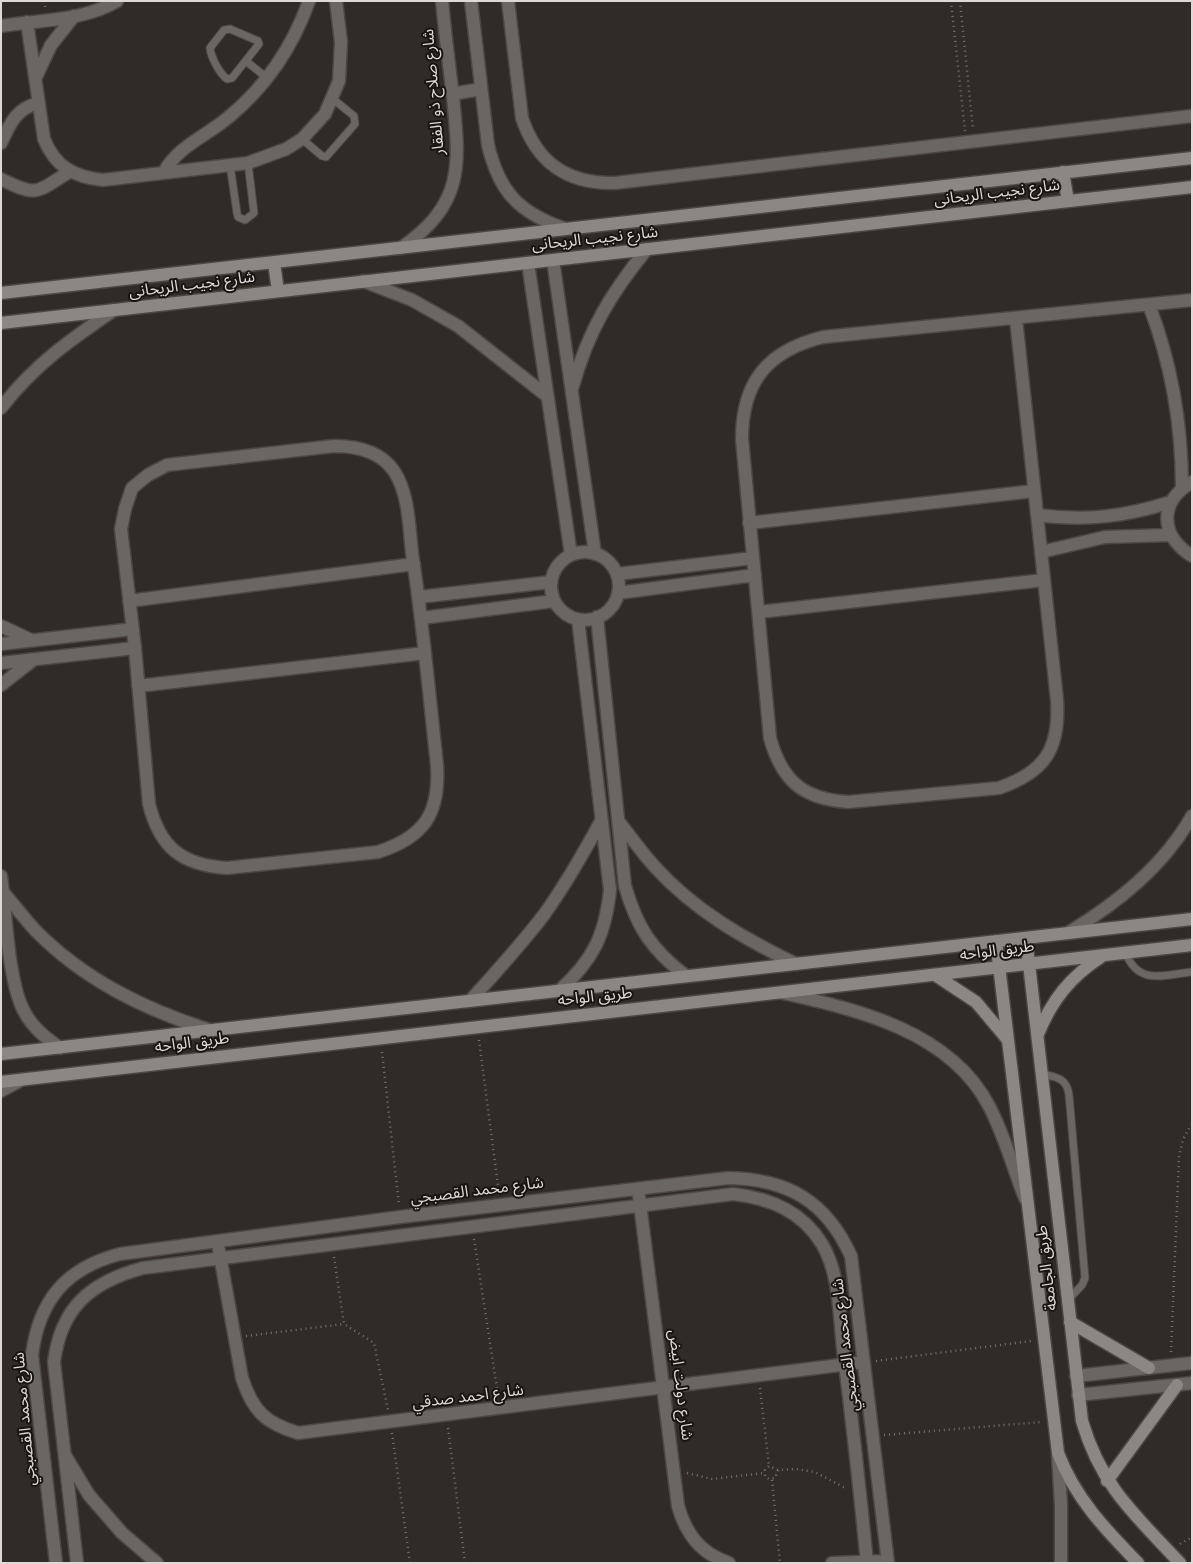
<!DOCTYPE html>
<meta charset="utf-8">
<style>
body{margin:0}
#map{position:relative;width:1193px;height:1564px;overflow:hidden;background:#312b27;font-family:"Space Grotesk",sans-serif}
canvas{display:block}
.frame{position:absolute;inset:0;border:2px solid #ded9d7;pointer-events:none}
</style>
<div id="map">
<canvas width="1193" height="1564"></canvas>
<div class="frame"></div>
</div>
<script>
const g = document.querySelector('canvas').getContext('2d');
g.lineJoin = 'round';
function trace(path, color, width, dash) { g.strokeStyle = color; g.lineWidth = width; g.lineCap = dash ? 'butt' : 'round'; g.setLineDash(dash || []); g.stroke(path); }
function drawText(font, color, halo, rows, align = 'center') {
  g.font = font + ' "Space Grotesk","Noto Sans Arabic",sans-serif'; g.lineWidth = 4; g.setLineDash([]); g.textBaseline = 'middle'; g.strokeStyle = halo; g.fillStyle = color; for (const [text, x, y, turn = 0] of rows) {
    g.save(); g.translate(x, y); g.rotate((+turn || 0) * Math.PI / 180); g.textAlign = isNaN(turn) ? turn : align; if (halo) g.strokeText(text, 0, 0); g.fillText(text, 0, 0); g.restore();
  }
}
const lane = new Path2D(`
 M 230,29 L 258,41 L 259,44 L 232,78 L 227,79 C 219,73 211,57 210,48 L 224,30 Z
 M 246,61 L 267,78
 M 302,139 L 322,156 L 326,157 L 355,124 L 354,116 L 333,99
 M 230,165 L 237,213 L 238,217 L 245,220 L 254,213 L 248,163
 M 1125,952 C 1139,986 1162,975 1192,972
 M 1042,1074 C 1056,1077 1067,1078 1069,1095 L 1085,1278 L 1082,1285 L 1067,1301`);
const street = new Path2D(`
 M 471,1 L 488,145 C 499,191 518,212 563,228
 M 508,1 L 522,118 C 537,163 567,184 615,183 L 1192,116
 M 27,22 L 44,139 C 55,166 73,177 103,180 L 248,163 L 286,149 L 302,139 L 325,114 L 339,81 L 341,42 L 336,1
 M 1,26 C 39,20 83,21 117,1
 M 36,77 L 51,45 L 74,16
 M 452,94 L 481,89
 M 1,143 C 10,124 16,108 39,103
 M 164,172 C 179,145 207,136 230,116 C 266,86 293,46 309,1
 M 1,179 C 37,197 36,193 69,172
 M 401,248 C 464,204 460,166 453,97 C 449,65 445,33 442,1
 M 553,260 L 595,554
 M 528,263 L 571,555
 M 363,281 L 412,300 L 458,326 L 547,396
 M 1149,305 C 1172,365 1182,424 1182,488
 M 1016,319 L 1057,700 C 1060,749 1045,772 999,788 L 848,802 C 803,799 782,781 770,738 L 742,439 C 742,382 767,351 823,337 L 1192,300
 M 573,386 C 588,331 611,293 647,249
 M 1,408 C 34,365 70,340 114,310
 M 334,446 C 356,446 380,451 394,471 C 409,494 409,526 412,553 C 423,623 429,694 437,765 C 440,814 424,837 378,852 L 227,868 C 182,865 160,848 149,804 L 135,648 L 121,529 L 125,509 L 132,488 L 148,475 L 167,465 Z
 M 1192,482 C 1158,502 1160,536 1192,556
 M 1037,515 C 1087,521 1123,517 1171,502
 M 749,523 L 1034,491
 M 1041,552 L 1105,537 L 1170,535
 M551 586a34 34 0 1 1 68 0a34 34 0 1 1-68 0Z
 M 617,574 L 753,558
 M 618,593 L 755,575
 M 419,597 L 551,582
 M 129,601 L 414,564
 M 759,612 L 1044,580
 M 597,617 L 625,886 C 637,928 652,950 686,976
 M 422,618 L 554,601
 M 1,626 L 31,640
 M 1,644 L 133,629
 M 1,663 L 135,648
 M 1,685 L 33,660
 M 138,686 L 425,653
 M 619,822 C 631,837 642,853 655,867 C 695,911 743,938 796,964
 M 1,876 C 6,912 8,984 25,1013 C 33,1028 46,1038 60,1048
 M 3,892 C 14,905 24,918 35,930 C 84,980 144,1009 209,1030
 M 1068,933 C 1117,903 1163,867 1192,816
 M 559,991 C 593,960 605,936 610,890 L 578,619
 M 783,993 C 858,1010 950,1031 989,1106 C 1004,1134 1013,1168 1025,1198
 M 470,1001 C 495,973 520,946 543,916 C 565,886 583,854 601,821
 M 1,1091 L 21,1080
 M 639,1196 L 678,1506 C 686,1534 700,1553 729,1563
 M 219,1250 L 242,1378 C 253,1411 265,1423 298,1433 L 864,1362
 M 1076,1376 L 1192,1363
 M 1078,1395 L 1192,1383
 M 65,1455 L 89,1495 L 122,1533 L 157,1563
 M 1058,1456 L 1061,1505 L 1061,1563
 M 56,1563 L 32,1355 C 39,1300 66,1268 120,1254 L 400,1217 L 728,1178 C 788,1179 826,1201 851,1256 L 888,1563
 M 77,1563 L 54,1362 C 61,1307 91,1282 143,1268 L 733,1194 C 770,1198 802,1211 822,1244 C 840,1274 839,1314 843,1348 C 852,1419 860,1491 867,1563
 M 832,1563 L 887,1561`);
const secondary = new Path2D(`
 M 1063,172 L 1068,201
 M 274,263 L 278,291
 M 1,293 L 1192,158
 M 1,323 L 1192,187
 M 1026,938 L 1082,1421 C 1101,1486 1135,1515 1180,1563
 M 996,941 L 1058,1453 C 1075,1498 1105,1529 1138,1563
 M 935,975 L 976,1002 L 1007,1039
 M 1038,1034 C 1052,1000 1070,977 1101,957
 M 1,1054 L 1192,919
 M 1,1082 L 1192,945
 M 1070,1322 L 1149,1368
 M 1107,1481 L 1177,1385`);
trace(lane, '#4d4743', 9);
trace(street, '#4d4743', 15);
trace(secondary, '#4d4743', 15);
trace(new Path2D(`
 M 44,1 L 45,8
 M 951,1 L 965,131
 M 960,1 L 973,130
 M 479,1040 L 499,1193
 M 382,1052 L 399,1205
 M 474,1239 L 498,1395
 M 334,1257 L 344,1324 L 374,1343 L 388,1410
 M 246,1336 L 344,1324
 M 1171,1352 L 1179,1157 L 1183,1139 L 1192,1124
 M 876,1361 L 1031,1341
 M 760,1388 L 769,1466
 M 448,1428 L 465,1563
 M 392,1433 L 410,1563
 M 884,1435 L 1041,1422
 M 778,1470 L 775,1478 L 769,1479 L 765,1476 L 765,1470 L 769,1466 L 778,1470 L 796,1469 L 815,1472 L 847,1489
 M 687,1473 L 712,1479 L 764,1473
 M 772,1480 L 780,1563
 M 1180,1544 L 1192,1537`), '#78726f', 2.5, [1, 4]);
trace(lane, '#6a6664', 7);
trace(street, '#6a6664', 12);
trace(secondary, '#8c8784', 12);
drawText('16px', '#ded9d7', '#171412', [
 ["شارع صلاح ذو الفقار",434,92,-95],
 ["شارع نجيب الريحانى",997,193,-7],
 ["شارع نجيب الريحانى",595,239,-6],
 ["شارع نجيب الريحانى",192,285,-7],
 ["طريق الواحه",997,951,-7],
 ["طريق الواحه",595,997,-6],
 ["طريق الواحه",192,1043,-7],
 ["شارع محمد القصبجي",477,1191,-7],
 ["طريق الجامعة",1047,1268,-97],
 ["شارع محمد القصبجي",846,1345,-97],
 ["شارع دولت ابيض",680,1385,83],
 ["شارع احمد صدقي",468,1397,-7],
 ["شارع محمد القصبجي",25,1419,-95]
]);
</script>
